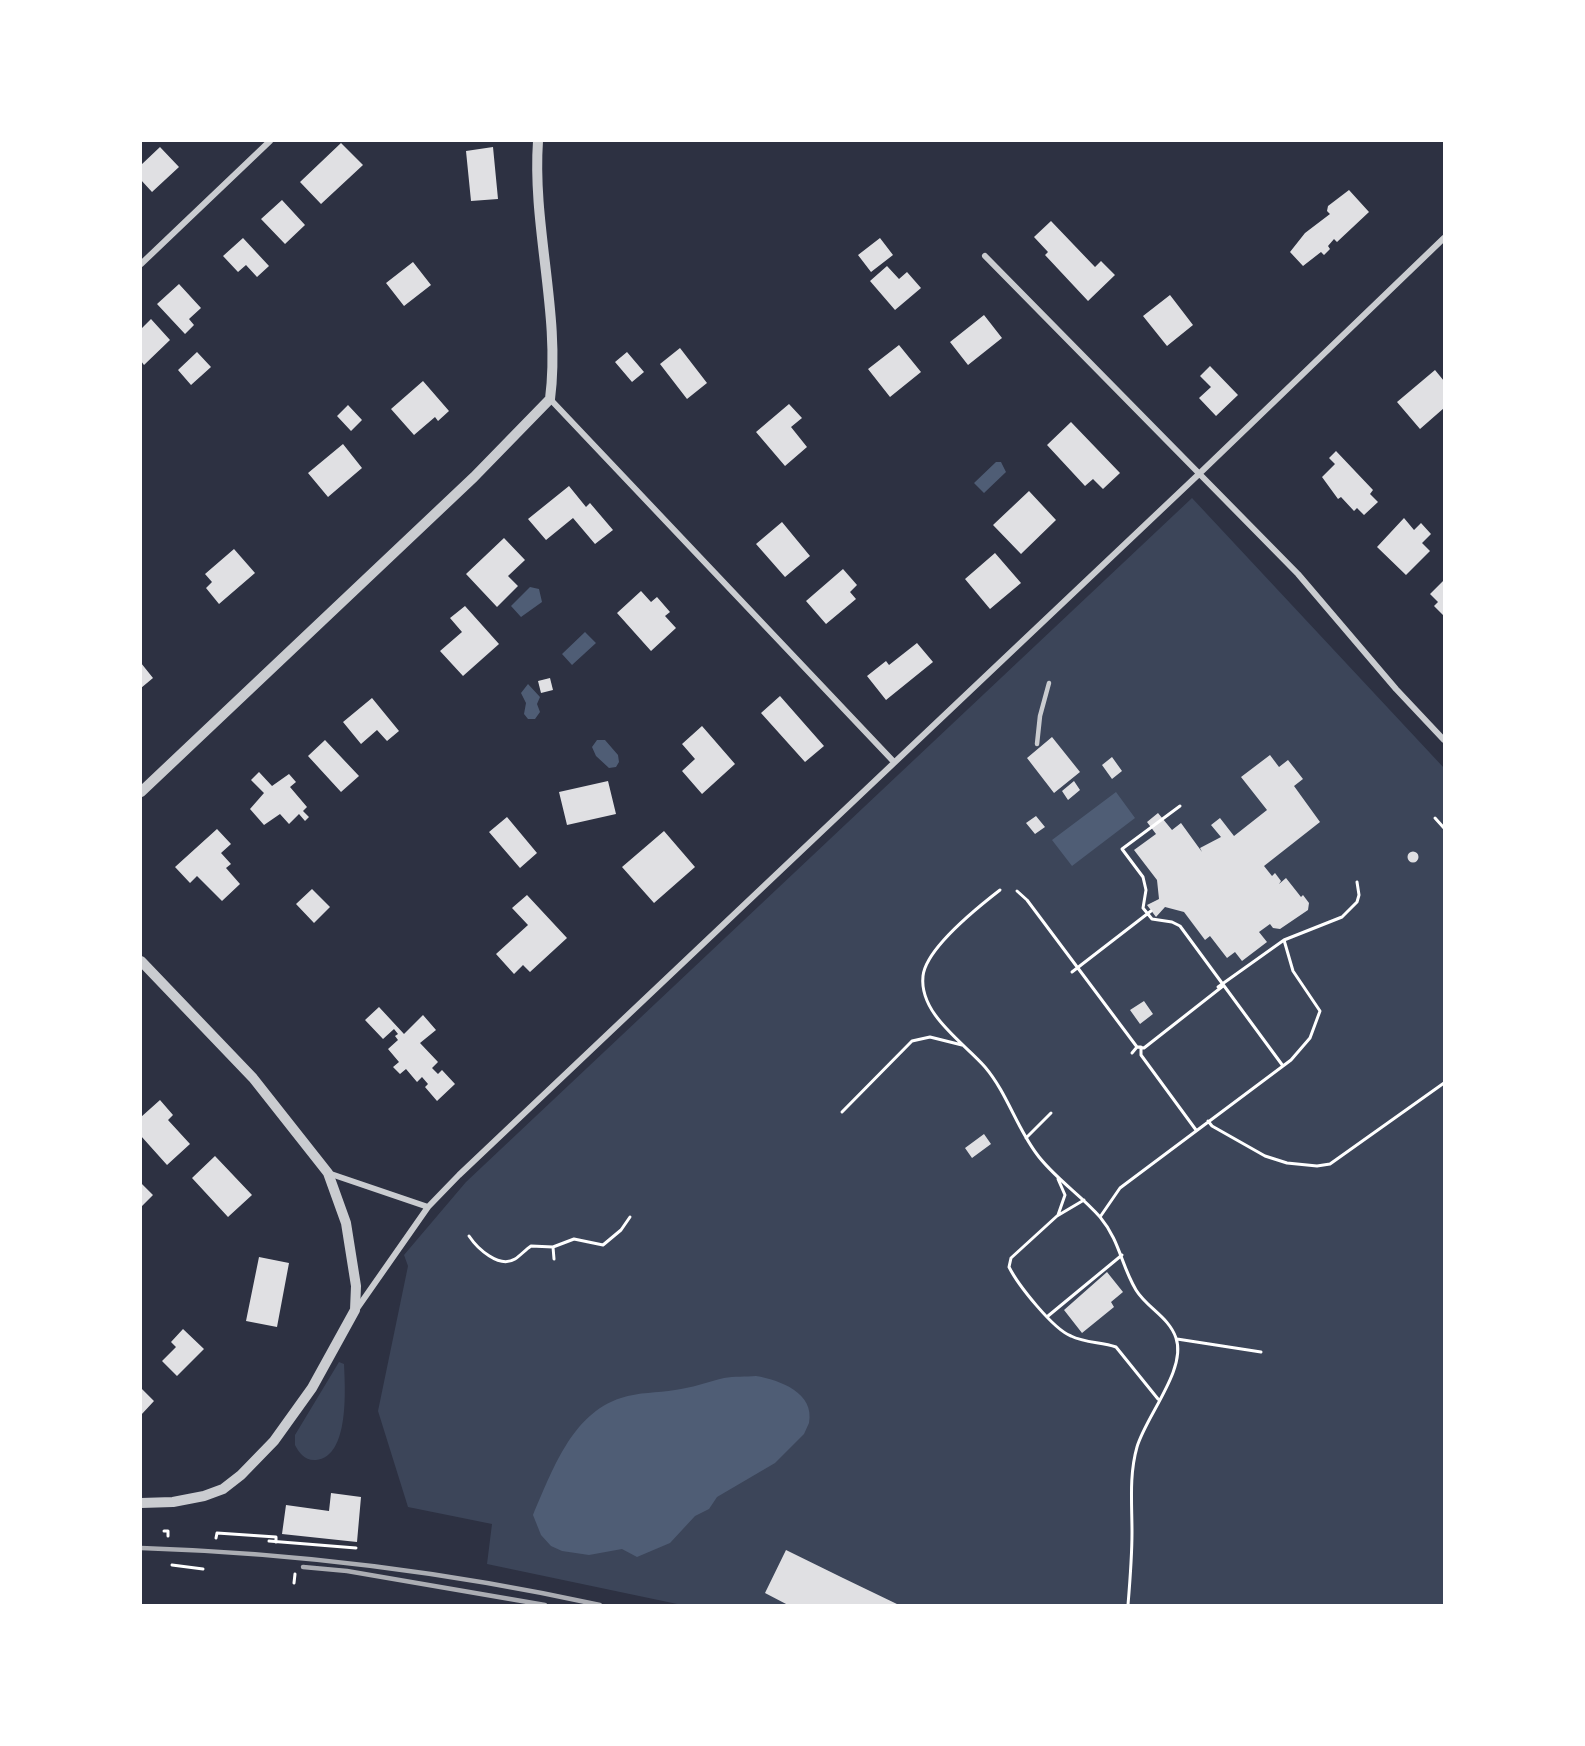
<!DOCTYPE html>
<style>
body{margin:0}
#map{position:relative;width:1585px;height:1746px;overflow:hidden;background:#2d3142;font-family:Helvetica,sans-serif}
canvas{display:block}
.frame{position:absolute;inset:0;border:142px solid #fff;pointer-events:none}
</style>
<div id="map">
<canvas width="1585" height="1746"></canvas>
<div class="frame"></div>
</div>
<script>
const g = document.querySelector('canvas').getContext('2d');
g.lineJoin = 'round';
function fillPath(path, color) { g.fillStyle = color; g.fill(path, 'evenodd'); }
function trace(path, color, width, dash) { g.strokeStyle = color; g.lineWidth = width; g.lineCap = dash ? 'butt' : 'round'; g.setLineDash(dash || []); g.stroke(path); }
fillPath(new Path2D(`
 M 1192,498 L 1444,768 L 1444,1605 L 682,1605 L 487,1564 L 492,1524 L 408,1507 L 378,1411 L 408,1266 L 404,1255 L 466,1182 Z
 M 339,1362 L 344,1364 C 345,1387 350,1457 316,1460 C 305,1461 299,1453 295,1445 L 295,1435 Z`), '#3c4559');
fillPath(new Path2D(`
 M 996,462 L 1001,462 L 1006,472 L 984,493 L 974,483 Z
 M 530,587 L 539,589 L 542,602 L 521,617 L 511,606 Z
 M 585,632 L 596,643 L 572,665 L 562,654 Z
 M 528,684 L 540,697 L 537,704 L 540,712 L 535,719 L 528,719 L 524,714 L 526,703 L 521,693 Z
 M 597,740 L 605,740 L 618,755 L 619,762 L 616,767 L 609,768 L 596,756 L 592,747 Z
 M 1116,792 L 1135,818 L 1072,866 L 1052,840 Z
 M 756,1376 C 780,1380 815,1393 809,1423 L 804,1434 L 775,1463 L 717,1497 L 709,1509 L 695,1516 L 670,1543 L 637,1557 L 622,1549 L 589,1555 L 562,1551 L 551,1546 L 541,1535 L 533,1515 C 552,1472 571,1414 621,1398 C 639,1392 657,1393 675,1390 C 691,1388 708,1382 724,1378 C 734,1376 746,1377 756,1376 Z`), '#4f5d75');
fillPath(new Path2D(`
 M 341,143 L 363,165 L 321,204 L 300,182 Z
 M 160,147 L 179,167 L 152,192 L 141,180 L 141,165 Z
 M 493,147 L 498,199 L 471,201 L 466,151 Z
 M 1349,190 L 1369,212 L 1337,242 L 1334,239 L 1328,246 L 1330,249 L 1324,255 L 1321,252 L 1303,266 L 1290,252 L 1305,233 L 1330,214 L 1327,211 L 1328,206 Z
 M 282,200 L 305,225 L 285,244 L 261,219 Z
 M 1051,221 L 1095,267 L 1101,261 L 1115,275 L 1088,301 L 1045,255 L 1048,252 L 1034,237 Z
 M 243,238 L 269,266 L 257,277 L 246,265 L 238,272 L 223,256 Z
 M 880,238 L 893,255 L 871,272 L 858,255 Z
 M 413,262 L 431,285 L 404,306 L 386,283 Z
 M 887,266 L 899,279 L 907,272 L 921,288 L 895,310 L 870,281 Z
 M 179,284 L 201,308 L 189,319 L 194,325 L 185,334 L 157,304 Z
 M 1170,295 L 1193,325 L 1167,346 L 1143,316 Z
 M 984,315 L 1002,338 L 968,365 L 950,342 Z
 M 151,319 L 170,340 L 144,365 L 141,361 L 141,329 Z
 M 899,345 L 921,372 L 890,397 L 868,369 Z
 M 680,348 L 707,383 L 687,399 L 660,364 Z
 M 197,352 L 211,367 L 191,385 L 178,370 Z
 M 627,352 L 644,372 L 632,382 L 615,362 Z
 M 1210,366 L 1238,395 L 1216,416 L 1199,398 L 1211,387 L 1200,376 Z
 M 1435,370 L 1444,381 L 1444,408 L 1420,429 L 1397,402 Z
 M 423,381 L 449,411 L 438,421 L 435,417 L 414,435 L 391,409 Z
 M 789,404 L 802,418 L 791,427 L 807,447 L 785,466 L 756,432 Z
 M 348,405 L 362,420 L 351,431 L 337,416 Z
 M 1071,422 L 1120,473 L 1103,489 L 1093,479 L 1085,486 L 1047,445 Z
 M 343,444 L 362,468 L 328,497 L 308,473 Z
 M 1336,451 L 1373,490 L 1370,494 L 1378,502 L 1364,515 L 1357,508 L 1354,511 L 1341,497 L 1338,499 L 1322,477 L 1335,464 L 1329,458 Z
 M 569,486 L 586,507 L 590,503 L 613,530 L 595,544 L 573,518 L 546,540 L 528,519 Z
 M 1029,491 L 1056,520 L 1021,554 L 993,525 Z
 M 1404,518 L 1414,530 L 1421,523 L 1431,534 L 1422,543 L 1430,551 L 1406,575 L 1377,547 Z
 M 782,522 L 810,556 L 785,577 L 756,544 Z
 M 504,538 L 525,560 L 508,576 L 518,586 L 497,607 L 466,574 Z
 M 234,549 L 255,573 L 219,604 L 206,588 L 212,582 L 205,574 Z
 M 995,553 L 1021,583 L 990,609 L 965,579 Z
 M 843,569 L 857,585 L 850,592 L 856,599 L 826,624 L 806,601 Z
 M 1444,580 L 1444,616 L 1434,606 L 1438,602 L 1430,594 Z
 M 641,591 L 651,602 L 657,597 L 670,612 L 665,616 L 676,628 L 651,651 L 617,613 Z
 M 465,606 L 499,644 L 463,676 L 440,651 L 462,632 L 450,618 Z
 M 917,643 L 933,662 L 886,700 L 867,676 L 886,661 L 889,665 Z
 M 141,663 L 153,678 L 141,688 Z
 M 550,678 L 553,690 L 541,693 L 538,681 Z
 M 780,696 L 824,746 L 805,762 L 761,713 Z
 M 372,698 L 399,731 L 387,741 L 377,730 L 361,744 L 343,722 Z
 M 702,726 L 735,764 L 702,794 L 682,771 L 695,759 L 682,744 Z
 M 1052,737 L 1080,772 L 1054,793 L 1027,758 Z
 M 325,740 L 359,776 L 341,792 L 308,756 Z
 M 1270,755 L 1279,767 L 1288,760 L 1303,779 L 1294,786 L 1320,822 L 1264,866 L 1272,876 L 1275,873 L 1281,881 L 1279,884 L 1286,878 L 1301,897 L 1303,895 L 1309,903 L 1308,910 L 1280,929 L 1273,928 L 1270,924 L 1259,932 L 1267,942 L 1242,961 L 1235,952 L 1227,958 L 1210,936 L 1205,940 L 1184,912 L 1165,907 L 1156,917 L 1147,905 L 1159,899 L 1157,880 L 1134,850 L 1156,834 L 1147,822 L 1158,813 L 1172,830 L 1181,823 L 1202,852 L 1200,848 L 1221,837 L 1211,825 L 1220,818 L 1234,836 L 1267,810 L 1241,777 Z
 M 1112,757 L 1122,771 L 1112,779 L 1102,765 Z
 M 259,772 L 272,786 L 289,774 L 296,782 L 290,787 L 307,807 L 303,811 L 309,817 L 305,821 L 299,814 L 289,824 L 280,814 L 264,825 L 250,809 L 264,793 L 251,780 Z
 M 608,781 L 616,814 L 567,825 L 559,792 Z
 M 1074,781 L 1080,790 L 1068,800 L 1062,791 Z
 M 1036,816 L 1045,827 L 1035,834 L 1026,823 Z
 M 507,817 L 537,853 L 520,868 L 489,832 Z
 M 217,829 L 231,844 L 221,853 L 231,864 L 226,868 L 240,884 L 222,901 L 197,876 L 190,883 L 175,867 Z
 M 664,831 L 695,867 L 654,903 L 622,867 Z
 M1407.5 857a5.5 5.5 0 1 1 11 0a5.5 5.5 0 1 1-11 0Z
 M 312,889 L 330,907 L 314,923 L 296,904 Z
 M 527,895 L 567,938 L 530,972 L 523,965 L 514,974 L 496,954 L 528,925 L 512,908 Z
 M 1144,1001 L 1153,1014 L 1140,1024 L 1130,1010 Z
 M 379,1007 L 404,1034 L 423,1015 L 436,1030 L 420,1043 L 438,1062 L 432,1068 L 438,1074 L 442,1070 L 455,1084 L 437,1101 L 425,1087 L 428,1084 L 422,1077 L 417,1082 L 406,1069 L 400,1074 L 393,1067 L 399,1062 L 388,1049 L 398,1040 L 395,1036 L 398,1034 L 394,1029 L 383,1039 L 365,1020 Z
 M 160,1100 L 173,1115 L 168,1120 L 190,1144 L 167,1165 L 141,1136 L 141,1117 Z
 M 984,1134 L 991,1144 L 972,1158 L 965,1148 Z
 M 215,1156 L 252,1195 L 228,1217 L 192,1178 Z
 M 141,1183 L 153,1195 L 141,1207 Z
 M 259,1257 L 289,1263 L 277,1327 L 246,1321 Z
 M 1107,1272 L 1123,1292 L 1111,1302 L 1114,1307 L 1082,1333 L 1064,1310 Z
 M 183,1329 L 204,1349 L 177,1376 L 162,1361 L 176,1347 L 171,1342 Z
 M 141,1388 L 154,1401 L 141,1415 Z
 M 331,1493 L 361,1497 L 357,1542 L 282,1534 L 286,1505 L 329,1511 Z
 M 786,1550 L 843,1578 L 899,1605 L 788,1605 L 765,1593 Z`), '#e0e0e3');
trace(new Path2D(`
 M 1180,806 L 1122,849 L 1143,877 L 1146,890 L 1143,908 L 1152,919 L 1172,922 L 1180,926 L 1283,1066
 M 1435,818 L 1444,828
 M 1000,890 C 978,907 926,948 923,976 C 919,1014 963,1042 985,1067 C 1007,1093 1016,1126 1036,1153 C 1053,1177 1080,1194 1100,1217 C 1120,1241 1121,1265 1136,1290 C 1147,1308 1169,1317 1176,1338 C 1187,1369 1146,1416 1137,1447 C 1129,1475 1132,1504 1132,1532 C 1132,1557 1130,1581 1128,1605
 M 1017,891 L 1027,900 L 1137,1047 L 1141,1047 L 1141,1055 L 1196,1130
 M 1072,972 L 1151,911
 M 1218,987 L 1284,940 L 1342,917 L 1357,902 L 1359,895 L 1357,882
 M 1132,1053 L 1137,1047 L 1144,1048 L 1223,986
 M 842,1112 L 912,1041 L 930,1037 L 962,1045
 M 1208,1121 L 1212,1126 L 1265,1156 L 1287,1163 L 1317,1166 L 1330,1164 L 1444,1083
 M 1026,1138 L 1051,1113
 M 1084,1200 L 1057,1216 L 1011,1258 L 1009,1267 C 1018,1285 1053,1329 1071,1336 C 1085,1343 1101,1342 1116,1347 L 1158,1399
 M 1058,1215 L 1065,1195 L 1058,1179
 M 1100,1217 L 1120,1188 L 1291,1060 L 1310,1038 L 1320,1011 L 1293,971 L 1284,940
 M 469,1236 C 477,1248 499,1269 515,1259 C 520,1256 525,1250 531,1246 L 553,1247 L 574,1239 L 603,1245 L 621,1230 L 630,1217
 M 553,1247 L 554,1259
 M 1048,1316 L 1122,1255
 M 1177,1339 L 1261,1352
 M 164,1531 L 168,1531 L 168,1536
 M 216,1538 L 217,1533 L 276,1537 L 276,1542
 M 269,1541 L 356,1548
 M 172,1565 L 203,1569
 M 294,1583 L 295,1574`), '#fff', 3);
trace(new Path2D(`
 M 1037,744 L 1040,716 L 1049,683`), '#caccd0', 4.5);
trace(new Path2D(`
 M 985,256 L 1298,574 L 1396,689 L 1444,740
 M 141,264 L 270,141
 M 550,399 L 894,762
 M 328,1173 L 428,1207
 M 356,1310 L 428,1207 L 459,1175 L 1200,473 L 1444,238`), '#caccd0', 6);
trace(new Path2D(`
 M 141,792 L 474,477 L 550,399 C 561,315 532,227 538,141
 M 141,961 L 253,1078 L 328,1173 L 346,1223 L 356,1286 L 355,1310 L 312,1388 L 274,1441 L 241,1475 L 223,1489 L 204,1496 L 173,1502 L 141,1503`), '#caccd0', 10);
trace(new Path2D(`
 M 141,1548 C 296,1553 449,1572 600,1605
 M 303,1567 L 347,1571 L 545,1605`), '#abadb3', 4.5);
</script>
